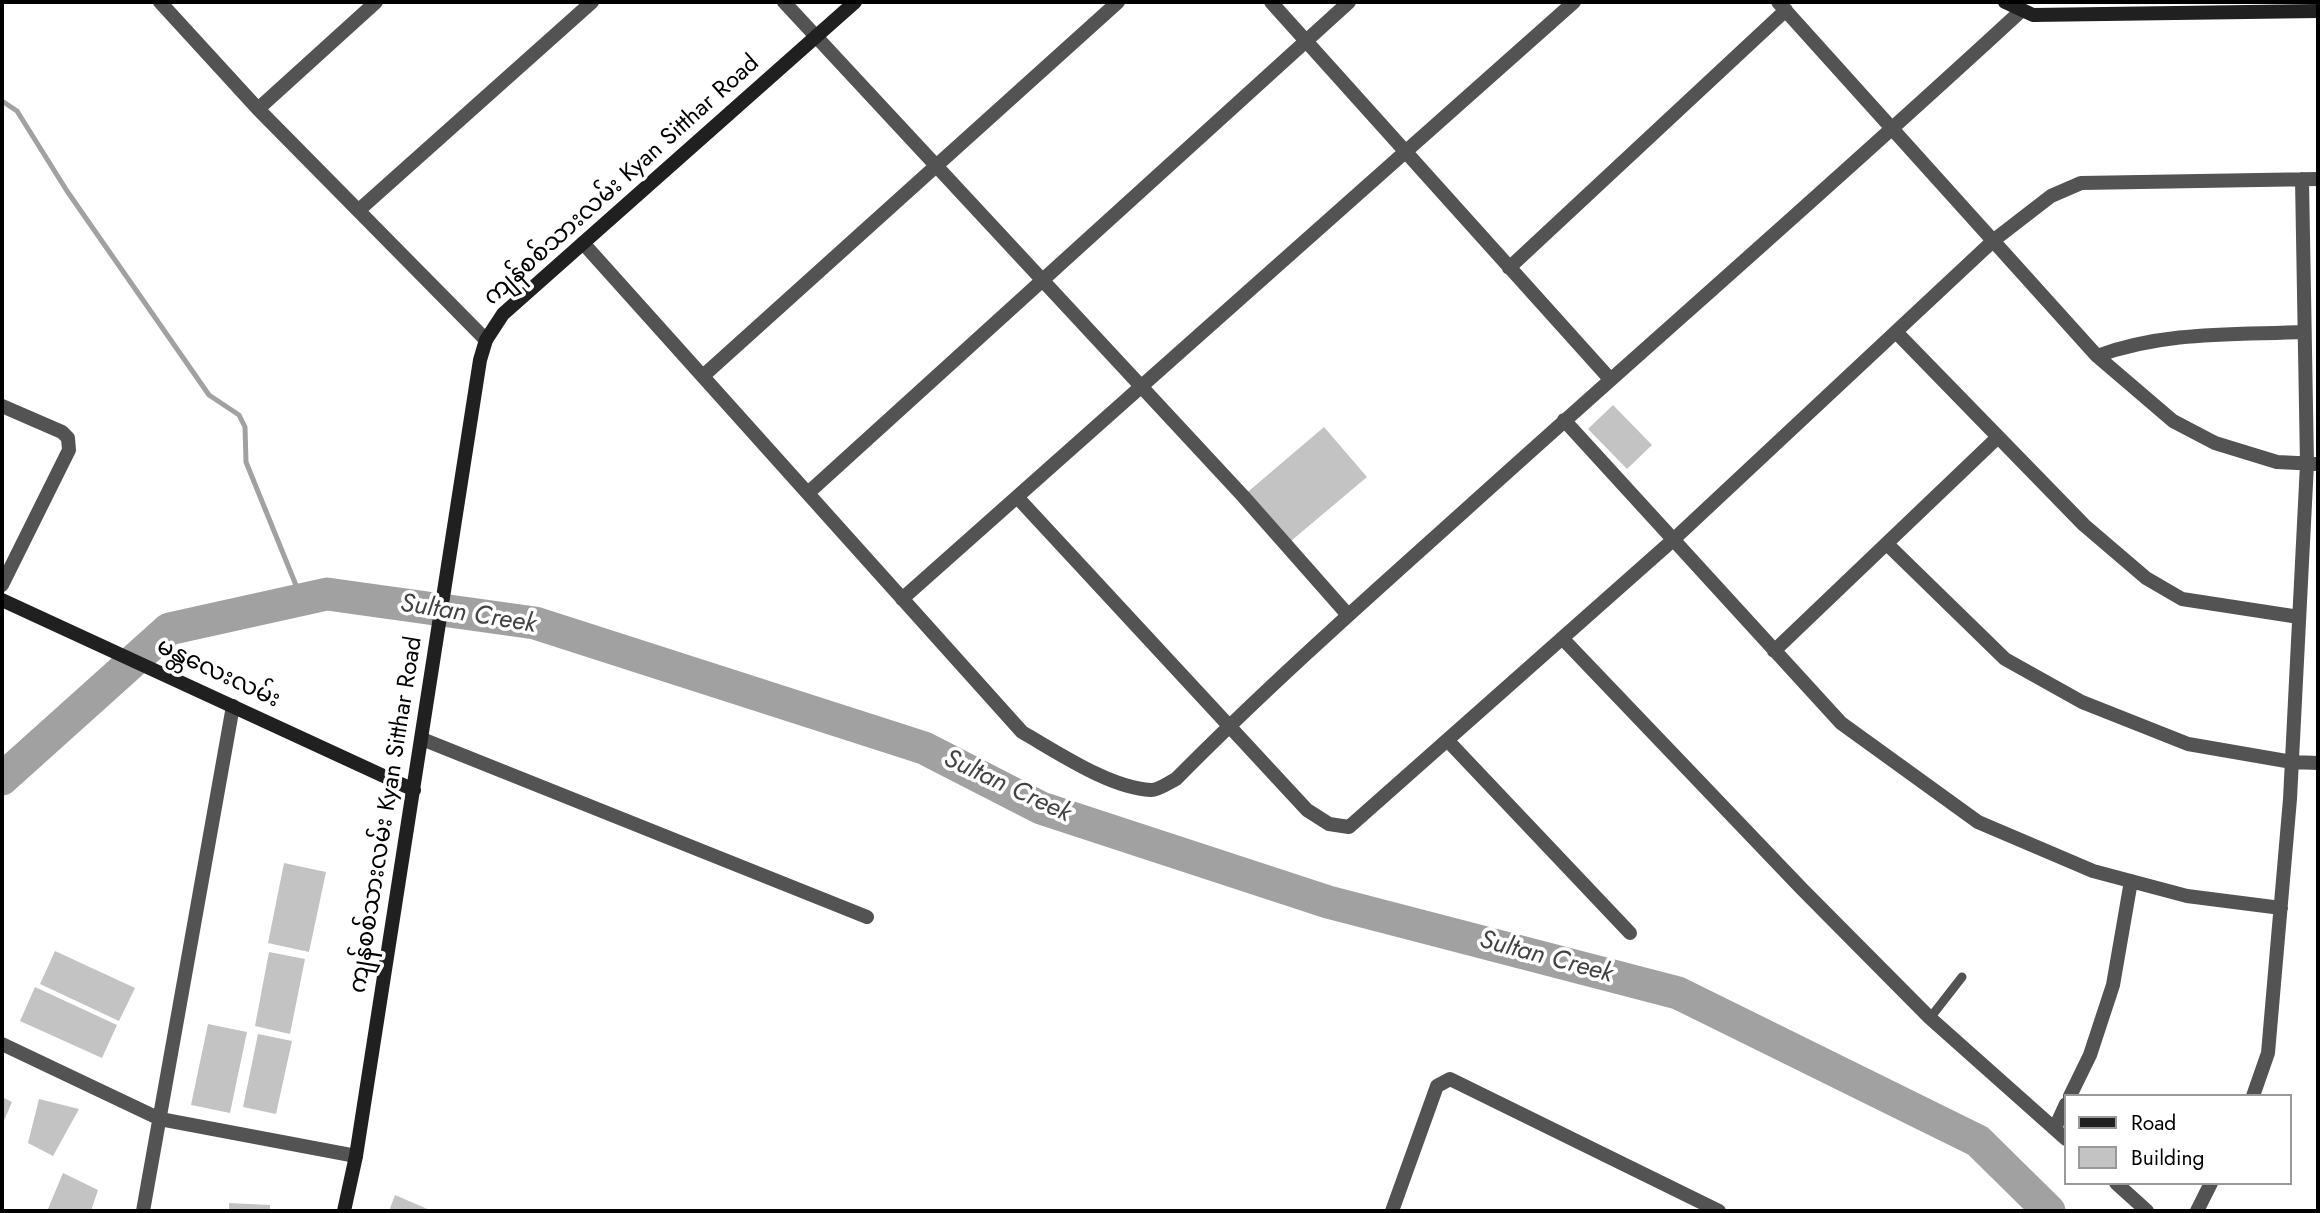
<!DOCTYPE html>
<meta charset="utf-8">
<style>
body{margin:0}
#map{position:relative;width:2320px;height:1213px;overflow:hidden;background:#fff;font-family:Jost,sans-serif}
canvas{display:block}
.frame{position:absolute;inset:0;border:4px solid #000;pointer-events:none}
.legend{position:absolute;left:2064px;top:1094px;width:228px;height:91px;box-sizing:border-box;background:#fff;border:2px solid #999;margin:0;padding:9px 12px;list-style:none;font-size:21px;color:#000}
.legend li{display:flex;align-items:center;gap:14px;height:35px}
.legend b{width:35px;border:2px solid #999}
</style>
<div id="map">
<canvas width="2320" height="1213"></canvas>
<div class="frame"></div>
<ul class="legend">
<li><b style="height:9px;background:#202020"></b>Road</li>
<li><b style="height:19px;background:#c3c3c3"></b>Building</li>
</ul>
</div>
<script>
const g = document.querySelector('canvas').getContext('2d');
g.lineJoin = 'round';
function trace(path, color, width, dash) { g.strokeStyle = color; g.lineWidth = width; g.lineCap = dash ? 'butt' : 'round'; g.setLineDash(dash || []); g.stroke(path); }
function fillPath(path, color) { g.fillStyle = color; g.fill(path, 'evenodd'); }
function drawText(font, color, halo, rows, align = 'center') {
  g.font = font + ' Jost,"Noto Sans Myanmar",sans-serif'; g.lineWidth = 7; g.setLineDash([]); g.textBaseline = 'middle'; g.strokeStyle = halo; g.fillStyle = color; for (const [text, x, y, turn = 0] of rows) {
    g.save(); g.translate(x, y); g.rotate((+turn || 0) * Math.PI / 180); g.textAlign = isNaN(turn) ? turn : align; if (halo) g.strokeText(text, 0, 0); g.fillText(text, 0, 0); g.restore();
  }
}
trace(new Path2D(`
 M 2,101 L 17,111 L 67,191 L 209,395 L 239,415 L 245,427 L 246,462 L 302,600`), '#a1a1a1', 5);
trace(new Path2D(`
 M 2,779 L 169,629 L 327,594 L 535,623 L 924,748 L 1041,808 L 1328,902 L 1678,993 L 1978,1141 L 2049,1211`), '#a1a1a1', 33);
fillPath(new Path2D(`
 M 1613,405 L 1652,445 L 1627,469 L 1588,429 Z
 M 1324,427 L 1367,477 L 1285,546 L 1243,496 Z
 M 284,863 L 326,872 L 309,952 L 268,943 Z
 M 55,951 L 135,988 L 119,1021 L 40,984 Z
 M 269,952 L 305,959 L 290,1034 L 255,1026 Z
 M 35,987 L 117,1025 L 102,1058 L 20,1021 Z
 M 208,1024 L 247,1032 L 230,1113 L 191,1105 Z
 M 258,1034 L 292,1041 L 276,1114 L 243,1107 Z
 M 2,1097 L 12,1102 L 2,1125 Z
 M 39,1099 L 79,1109 L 53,1156 L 28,1143 Z
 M 63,1173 L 98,1190 L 91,1211 L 47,1211 Z
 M 395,1195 L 432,1211 L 389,1211 Z
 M 229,1203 L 270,1205 L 270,1211 L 229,1211 Z`), '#c3c3c3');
trace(new Path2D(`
 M 1930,1018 L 1962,977`), '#535353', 9);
trace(new Path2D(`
 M 160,2 L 258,109 L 486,340
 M 784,2 L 1243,496 L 1348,615
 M 1271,2 L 1610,379
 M 1778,2 L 2097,356 L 2173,421 L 2215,443 L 2277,462 L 2318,464
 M 258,109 L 376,2
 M 359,210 L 592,2
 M 583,243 L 1022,732 C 1057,752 1110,788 1151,790 C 1159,790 1168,783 1176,779 C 1267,687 1365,600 1462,513 C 1648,345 1838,180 2022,10
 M 1509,268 L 1786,10
 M 1896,332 L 2084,525 L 2146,578 L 2182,599 L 2299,617
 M 2097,356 C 2165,331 2232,335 2304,332
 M 703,376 L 1118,2
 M 2,406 L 62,432 L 68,438 L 69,450 L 2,585
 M 1564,420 L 1841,723 L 1978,822 L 2093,871 L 2187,896 L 2281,908
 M 808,493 L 1349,2
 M 1017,497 L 1307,810 L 1329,824 L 1349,827 L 1673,540 L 1994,240 L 2051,196 L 2081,183 L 2318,179
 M 1888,545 L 2005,659 L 2082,702 L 2188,744 L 2292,762 L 2318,763
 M 902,599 L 1574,2
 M 1562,638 L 1802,889 L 1930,1018 L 2066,1139
 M 1774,651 L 1997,438
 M 422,739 L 867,917
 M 1449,742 L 1630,933
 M 2,1044 L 160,1119 L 356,1156
 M 2070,1096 L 2090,1055 L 2113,985 L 2131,881
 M 2253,1096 L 2268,1053 L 2290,799 L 2307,464 L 2302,179
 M 2055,1128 L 2066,1104
 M 2116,1183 L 2147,1211
 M 143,1211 L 233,706
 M 1392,1211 L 1437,1086 L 1450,1079 L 1719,1211
 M 2197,1211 L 2211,1183`), '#535353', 14);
trace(new Path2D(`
 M 2005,2 L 2033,15 L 2318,11
 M 2,600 L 414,790
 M 344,1211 L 356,1156 L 480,360 L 486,340 L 503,314 L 855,2`), '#202020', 14);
drawText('24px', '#000', '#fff', [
 ["ကျန်စစ်သားလမ်း Kyan Sitthar Road",622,181,-42],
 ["မန္တလေးလမ်း",218,674,25],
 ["ကျန်စစ်သားလမ်း Kyan Sitthar Road",387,815,-81]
]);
drawText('italic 26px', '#424242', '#fff', [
 ["Sultan Creek",468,615,9],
 ["Sultan Creek",1007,787,25],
 ["Sultan Creek",1546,958,15]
]);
</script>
